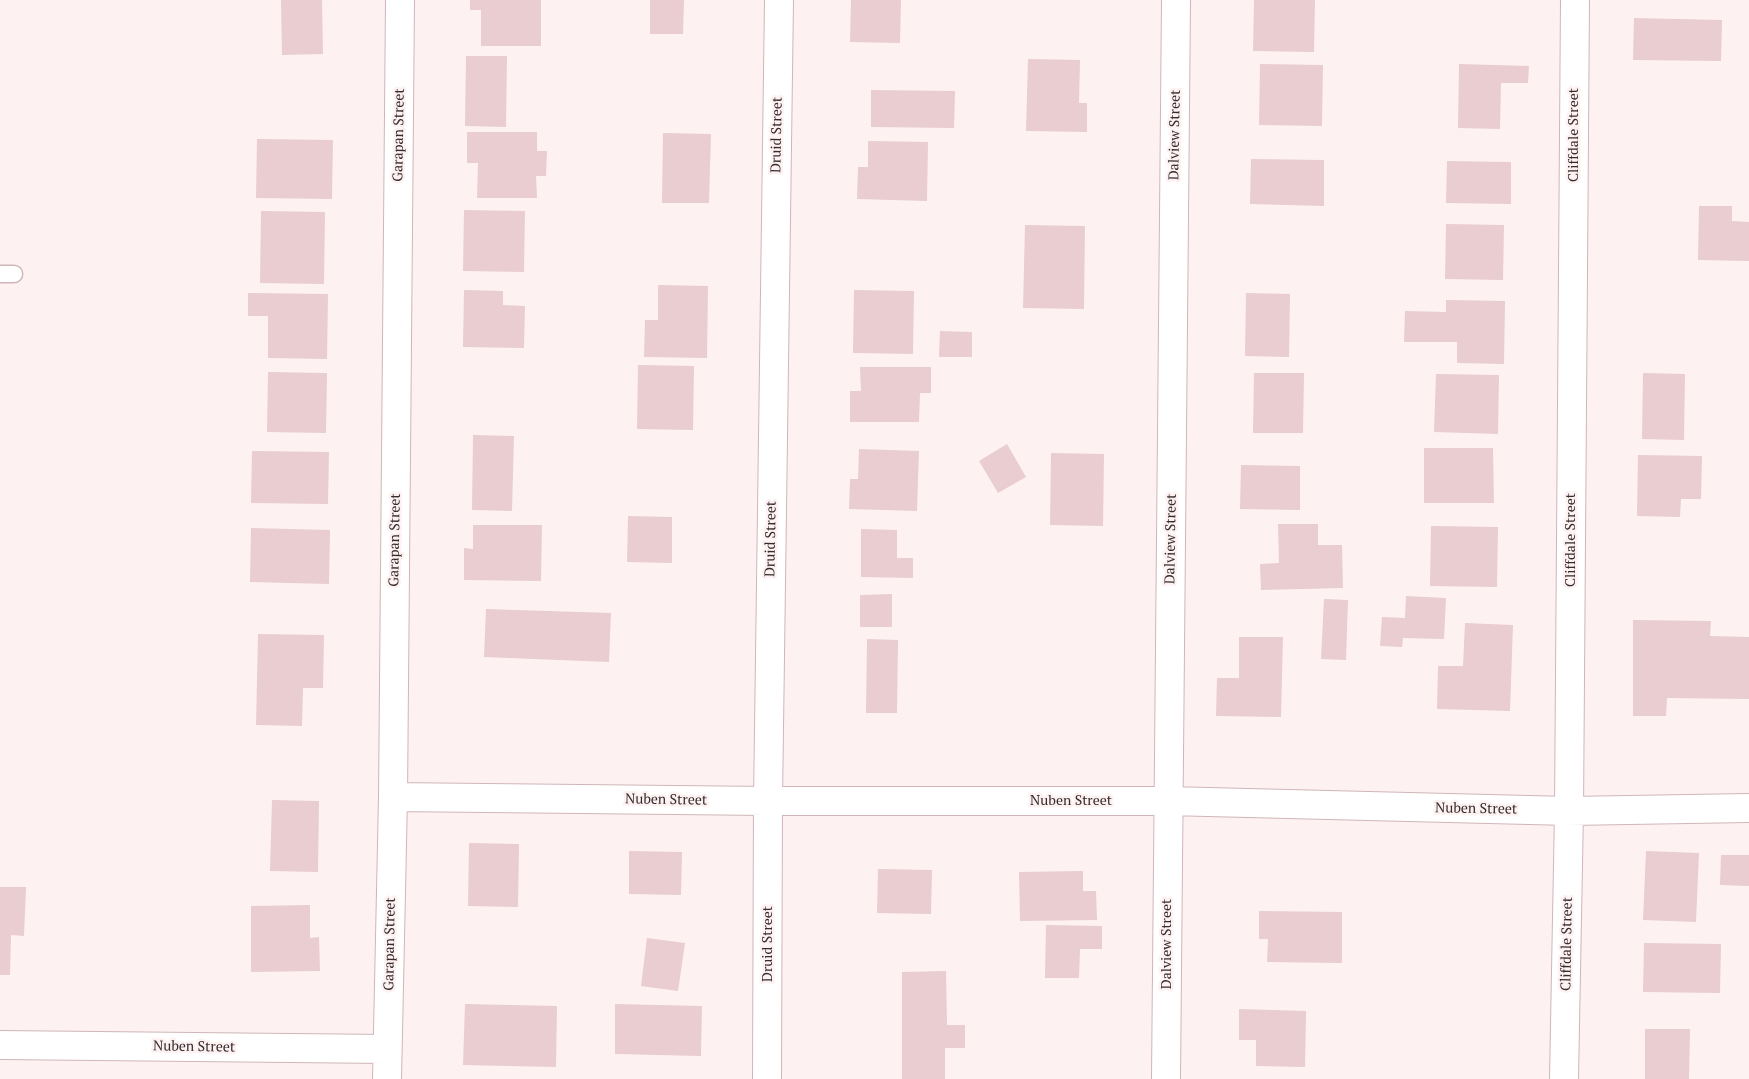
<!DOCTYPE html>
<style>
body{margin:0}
canvas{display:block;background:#fdf1f2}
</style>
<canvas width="1749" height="1079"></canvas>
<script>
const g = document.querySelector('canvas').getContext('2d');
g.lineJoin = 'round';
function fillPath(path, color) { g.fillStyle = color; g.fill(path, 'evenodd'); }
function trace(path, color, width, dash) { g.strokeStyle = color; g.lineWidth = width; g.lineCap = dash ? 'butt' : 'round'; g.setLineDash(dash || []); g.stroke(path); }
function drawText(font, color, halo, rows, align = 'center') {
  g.font = font + ' "PT Serif",serif'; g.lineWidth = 5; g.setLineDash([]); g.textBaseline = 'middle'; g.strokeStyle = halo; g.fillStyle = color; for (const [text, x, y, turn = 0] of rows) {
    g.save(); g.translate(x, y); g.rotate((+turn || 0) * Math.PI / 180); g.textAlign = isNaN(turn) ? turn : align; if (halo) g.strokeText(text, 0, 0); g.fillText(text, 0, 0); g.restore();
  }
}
fillPath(new Path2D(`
 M 281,0 L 322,0 L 323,54 L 282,55 Z
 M 470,0 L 541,0 L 541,46 L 481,46 L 481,10 L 470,10 Z
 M 650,0 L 684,0 L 683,34 L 650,34 Z
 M 851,0 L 901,0 L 900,43 L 850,42 Z
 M 1254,0 L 1315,0 L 1314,52 L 1253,51 Z
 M 1634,18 L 1722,20 L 1721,61 L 1633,60 Z
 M 466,56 L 507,56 L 506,127 L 465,126 Z
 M 1028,59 L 1080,60 L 1079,103 L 1087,103 L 1087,132 L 1026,131 Z
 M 1260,64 L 1323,65 L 1322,126 L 1259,125 Z
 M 1459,64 L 1529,66 L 1528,83 L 1501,83 L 1500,129 L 1458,128 Z
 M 871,90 L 955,91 L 954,128 L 871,127 Z
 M 467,132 L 537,132 L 537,151 L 547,151 L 546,176 L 536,176 L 537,198 L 477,198 L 478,163 L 467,163 Z
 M 663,133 L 711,134 L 709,203 L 662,203 Z
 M 257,139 L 333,140 L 332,199 L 256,198 Z
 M 868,141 L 928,142 L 927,201 L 857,199 L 858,167 L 868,167 Z
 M 1251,159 L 1324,160 L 1324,206 L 1250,204 Z
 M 1447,161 L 1511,162 L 1511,204 L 1446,203 Z
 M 1699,206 L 1732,206 L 1732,221 L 1749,222 L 1749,261 L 1698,260 Z
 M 464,210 L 525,211 L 524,272 L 463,271 Z
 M 261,211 L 325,212 L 324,284 L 260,283 Z
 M 1446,224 L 1504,225 L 1503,280 L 1445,279 Z
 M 1025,225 L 1085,226 L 1084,309 L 1023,308 Z
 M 658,285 L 708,286 L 707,358 L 644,357 L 645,320 L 658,320 Z
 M 464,290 L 503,291 L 503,305 L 525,306 L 524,348 L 463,347 Z
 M 854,290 L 914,291 L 913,354 L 853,353 Z
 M 248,293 L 328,294 L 327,359 L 268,358 L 268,316 L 248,316 Z
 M 1246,293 L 1290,294 L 1289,357 L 1245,356 Z
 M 1446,300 L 1505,301 L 1504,364 L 1457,363 L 1457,342 L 1404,342 L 1405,311 L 1446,312 Z
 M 940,331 L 972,332 L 972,357 L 939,357 Z
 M 638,365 L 694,366 L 693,430 L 637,429 Z
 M 860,367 L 931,367 L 931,393 L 920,393 L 919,422 L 850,422 L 850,391 L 861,391 Z
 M 268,372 L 327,373 L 326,433 L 267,432 Z
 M 1254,373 L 1304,373 L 1303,433 L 1253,433 Z
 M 1643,373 L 1685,374 L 1684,440 L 1642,439 Z
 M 1436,374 L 1499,375 L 1498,434 L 1434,432 Z
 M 473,435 L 514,436 L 512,511 L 472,510 Z
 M 1007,444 L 1026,477 L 998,493 L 979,461 Z
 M 1424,448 L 1493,448 L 1494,503 L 1424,503 Z
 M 859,449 L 919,451 L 917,511 L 849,509 L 850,479 L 858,479 Z
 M 252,451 L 329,452 L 328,504 L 251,503 Z
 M 1051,453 L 1104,454 L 1103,526 L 1050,525 Z
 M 1638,455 L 1702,456 L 1701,499 L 1681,499 L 1680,517 L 1637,516 Z
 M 1241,465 L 1300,466 L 1300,510 L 1240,509 Z
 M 628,516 L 672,517 L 672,563 L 627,562 Z
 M 1278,524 L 1318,524 L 1318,545 L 1342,545 L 1343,588 L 1261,590 L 1260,564 L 1279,563 Z
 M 473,525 L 542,525 L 541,581 L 464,580 L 464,548 L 473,549 Z
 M 1431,526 L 1498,527 L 1497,587 L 1430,586 Z
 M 251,528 L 330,530 L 329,584 L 250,582 Z
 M 861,529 L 897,530 L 897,558 L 913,558 L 913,578 L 861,577 Z
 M 892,594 L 892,627 L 860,627 L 860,595 Z
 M 1406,596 L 1446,598 L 1444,639 L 1403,638 L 1402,647 L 1380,646 L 1382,617 L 1405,618 Z
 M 1324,599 L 1348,600 L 1346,660 L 1321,659 Z
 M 486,609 L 611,613 L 609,662 L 484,657 Z
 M 1633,620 L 1711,621 L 1710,636 L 1749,637 L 1749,699 L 1667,698 L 1666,716 L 1633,716 Z
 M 1465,623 L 1513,625 L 1510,711 L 1437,709 L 1438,666 L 1463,666 Z
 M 258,634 L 324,635 L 323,688 L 303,688 L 302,726 L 256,725 Z
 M 1239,637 L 1283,637 L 1281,717 L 1216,716 L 1217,678 L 1239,678 Z
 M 867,639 L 898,640 L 897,713 L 866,713 Z
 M 272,800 L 319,801 L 318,872 L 270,871 Z
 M 469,843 L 519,844 L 518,907 L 468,906 Z
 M 629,851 L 682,852 L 681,895 L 629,894 Z
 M 1646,851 L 1699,853 L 1696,922 L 1643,920 Z
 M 1721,855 L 1749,855 L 1749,886 L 1720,885 Z
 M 878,869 L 932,870 L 931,914 L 877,913 Z
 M 1083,871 L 1083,891 L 1096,891 L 1097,920 L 1020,921 L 1019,872 Z
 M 0,887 L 26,887 L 24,936 L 11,935 L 10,975 L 0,975 Z
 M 310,905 L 310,938 L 319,937 L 320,971 L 251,972 L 251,906 Z
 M 1259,911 L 1342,912 L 1342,963 L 1267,962 L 1268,939 L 1259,939 Z
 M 1046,925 L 1102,926 L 1102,949 L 1080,949 L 1079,978 L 1045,978 Z
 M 647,938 L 685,943 L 678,991 L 641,986 Z
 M 1644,943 L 1721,944 L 1720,993 L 1643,992 Z
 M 946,971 L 947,1025 L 965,1025 L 965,1048 L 945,1048 L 945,1079 L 902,1079 L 902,972 Z
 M 465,1004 L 557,1006 L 556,1067 L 463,1065 Z
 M 615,1004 L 702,1006 L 701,1056 L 615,1054 Z
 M 1239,1009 L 1306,1011 L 1305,1067 L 1256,1066 L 1256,1040 L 1239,1040 Z
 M 1645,1029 L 1690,1029 L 1689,1079 L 1645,1079 Z`), '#e9cdd0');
const lane = new Path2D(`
 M 0,274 L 14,274`);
const street = new Path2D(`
 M 393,797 L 768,801 L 1168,801 L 1569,811 L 1749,808
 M 0,1045 L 387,1049
 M 387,1079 L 393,797 L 400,0
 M 767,1079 L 768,801 L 779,0
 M 1166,1079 L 1176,0
 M 1564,1079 L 1569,811 L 1575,0`);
trace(lane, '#d0b6b8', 19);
trace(street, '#d0b6b8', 30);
trace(lane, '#fff', 16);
trace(street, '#fff', 28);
drawText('14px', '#362c2d', '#fdf1f2', [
 ["Garapan Street",399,135,-89],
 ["Druid Street",777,135,-89],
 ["Dalview Street",1175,135,-89],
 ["Cliffdale Street",1574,135,-90],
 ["Druid Street",771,539,-89],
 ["Dalview Street",1171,539,-89],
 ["Garapan Street",395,540,-89],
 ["Cliffdale Street",1571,540,-90],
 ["Nuben Street",666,800,1],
 ["Nuben Street",1071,801],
 ["Nuben Street",1476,809,1],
 ["Garapan Street",390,944,-89],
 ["Druid Street",768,944,-90],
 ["Dalview Street",1167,944,-90],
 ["Cliffdale Street",1567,944,-89],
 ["Nuben Street",194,1047,1]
]);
</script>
